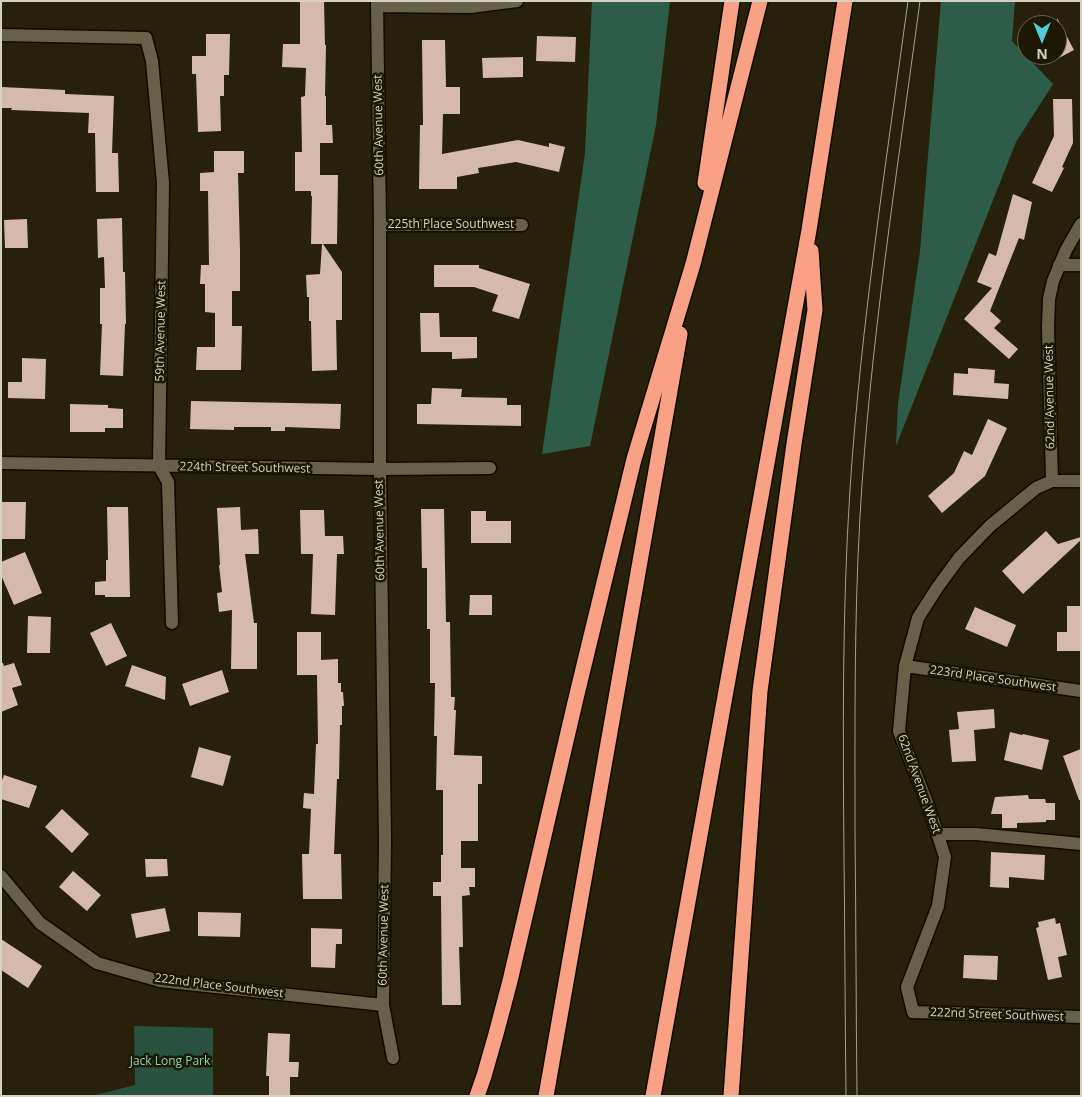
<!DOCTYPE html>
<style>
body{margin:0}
#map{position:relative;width:1082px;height:1097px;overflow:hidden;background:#27210b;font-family:"Open Sans",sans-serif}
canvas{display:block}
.frame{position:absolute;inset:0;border:2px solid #d5d2c4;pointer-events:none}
.north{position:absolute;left:1017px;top:15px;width:50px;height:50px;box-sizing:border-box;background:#1d1803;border:1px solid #676250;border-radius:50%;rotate:180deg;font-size:14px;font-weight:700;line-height:20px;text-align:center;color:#d5d2c4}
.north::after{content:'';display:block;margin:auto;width:18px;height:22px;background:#55cadf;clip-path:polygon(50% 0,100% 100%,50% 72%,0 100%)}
</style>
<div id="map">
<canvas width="1082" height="1097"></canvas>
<div class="frame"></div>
<div class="north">N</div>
</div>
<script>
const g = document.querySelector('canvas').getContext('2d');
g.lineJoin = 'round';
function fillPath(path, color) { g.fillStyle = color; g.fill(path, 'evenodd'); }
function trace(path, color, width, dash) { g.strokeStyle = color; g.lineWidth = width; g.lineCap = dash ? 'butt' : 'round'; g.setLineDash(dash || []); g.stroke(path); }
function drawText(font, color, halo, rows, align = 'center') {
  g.font = font + ' "Open Sans",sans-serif'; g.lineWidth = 5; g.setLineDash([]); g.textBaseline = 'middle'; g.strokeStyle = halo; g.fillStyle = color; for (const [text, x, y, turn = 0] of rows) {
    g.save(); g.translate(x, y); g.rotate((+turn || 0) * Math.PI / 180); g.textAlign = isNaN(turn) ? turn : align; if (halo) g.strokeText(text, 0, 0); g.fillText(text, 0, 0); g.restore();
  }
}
fillPath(new Path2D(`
 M 134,1026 L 213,1028 L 213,1096 L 91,1096 L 135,1085 Z`), '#295140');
fillPath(new Path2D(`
 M 592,1 L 670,1 L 656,125 L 590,446 L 542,454 L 585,153 Z
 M 941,1 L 1015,1 L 1012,41 L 1053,84 L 1016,142 L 896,446 L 898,404 L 920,251 Z`), '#2d5c49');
fillPath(new Path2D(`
 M 300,1 L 324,1 L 325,45 L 326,45 L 325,96 L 326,96 L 326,125 L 332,125 L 333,143 L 320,143 L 320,175 L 338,175 L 337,244 L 323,244 L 342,272 L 342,320 L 336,320 L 337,370 L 312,371 L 311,321 L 309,321 L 309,297 L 307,297 L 306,275 L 320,274 L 322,244 L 311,244 L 312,196 L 311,196 L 311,191 L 295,191 L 295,152 L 302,152 L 301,97 L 305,96 L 306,68 L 282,67 L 283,44 L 300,44 Z
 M 1057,18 L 1074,50 L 1057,59 Z
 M 206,34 L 230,34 L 229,75 L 224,75 L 224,96 L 220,96 L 221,131 L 198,132 L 196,74 L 192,74 L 192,56 L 206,56 Z
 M 537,36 L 576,37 L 575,62 L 536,61 Z
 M 422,40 L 445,40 L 446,87 L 460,87 L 460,114 L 443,114 L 442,154 L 518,140 L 549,147 L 549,143 L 565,147 L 559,172 L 516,162 L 478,168 L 479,173 L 457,177 L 457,189 L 419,189 L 420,125 L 423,125 Z
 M 523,57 L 523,77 L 483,78 L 482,58 Z
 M 1,87 L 65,90 L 65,94 L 114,96 L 112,153 L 118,153 L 119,192 L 96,192 L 95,133 L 88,133 L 89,113 L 11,110 L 12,108 L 1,108 Z
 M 1053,99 L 1072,99 L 1073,143 L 1062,167 L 1064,168 L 1052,192 L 1032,183 L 1054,136 Z
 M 214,151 L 244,151 L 244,173 L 238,173 L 240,250 L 240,291 L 232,291 L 232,326 L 242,326 L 241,370 L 196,370 L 197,347 L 215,347 L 215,313 L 205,312 L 205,284 L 200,284 L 201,265 L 209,265 L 208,191 L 200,191 L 200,173 L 214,172 Z
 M 1013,194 L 1032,202 L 1024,240 L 1019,238 L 990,311 L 1001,321 L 994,328 L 1018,349 L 1009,359 L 964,319 L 992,288 L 977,282 L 989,253 L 996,256 Z
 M 122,218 L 123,272 L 125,272 L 126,324 L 125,324 L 123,376 L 100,375 L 102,324 L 100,324 L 100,288 L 105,288 L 104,257 L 98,258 L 97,219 Z
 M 27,219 L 28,248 L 5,248 L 4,220 Z
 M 434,265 L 479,265 L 479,268 L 530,284 L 519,319 L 492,311 L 498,295 L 474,287 L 434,287 Z
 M 420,313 L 439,313 L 440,337 L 477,337 L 477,358 L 452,359 L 452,352 L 421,352 Z
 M 22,358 L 46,359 L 45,399 L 8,398 L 8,382 L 22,382 Z
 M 968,368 L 995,370 L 994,383 L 1009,384 L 1008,399 L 953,395 L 954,373 L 968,374 Z
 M 432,388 L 462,389 L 461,397 L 507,398 L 507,405 L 521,405 L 521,426 L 417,424 L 417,404 L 431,404 Z
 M 191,401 L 341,404 L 340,429 L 285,427 L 285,431 L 271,431 L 271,427 L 234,427 L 234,430 L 190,429 Z
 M 70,404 L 108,405 L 108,408 L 123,409 L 123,428 L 105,428 L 105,432 L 70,432 Z
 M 988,419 L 1007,428 L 985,476 L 942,513 L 928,496 L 954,473 L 964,451 L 972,455 Z
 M 1,502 L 26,502 L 25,539 L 1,539 Z
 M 107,507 L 128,507 L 130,597 L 105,597 L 105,595 L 95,595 L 95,582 L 106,581 L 106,560 L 108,560 Z
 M 240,507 L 241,530 L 258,529 L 259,554 L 245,554 L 254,623 L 257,623 L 257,669 L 231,669 L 232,610 L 219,612 L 217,593 L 222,592 L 219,565 L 220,565 L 217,508 Z
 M 421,509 L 444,509 L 446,622 L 450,622 L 451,697 L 455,697 L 454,710 L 456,710 L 454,755 L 482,756 L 482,784 L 478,784 L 478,841 L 461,841 L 461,868 L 475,868 L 475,887 L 469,887 L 470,895 L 462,896 L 463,947 L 459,947 L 461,1005 L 442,1005 L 441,896 L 433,896 L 433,882 L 441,882 L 441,855 L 443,855 L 443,790 L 436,790 L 437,736 L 434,736 L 435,683 L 430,683 L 430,629 L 427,629 L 427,568 L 422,568 Z
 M 300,510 L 324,510 L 325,536 L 343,536 L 344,554 L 337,554 L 335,615 L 311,614 L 313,554 L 301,554 Z
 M 471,511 L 486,511 L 486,521 L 511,521 L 511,543 L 471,543 Z
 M 1046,531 L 1058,544 L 1081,537 L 1081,540 L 1023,594 L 1002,571 Z
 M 25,552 L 42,593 L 14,605 L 1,575 L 1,562 Z
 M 470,595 L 492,595 L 492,615 L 469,615 Z
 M 1067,606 L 1081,606 L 1081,651 L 1057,651 L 1057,632 L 1067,632 Z
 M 975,607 L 1016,625 L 1007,647 L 965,629 Z
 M 28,616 L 51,617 L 50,653 L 27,653 Z
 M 111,623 L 127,656 L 106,666 L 90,633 Z
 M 297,632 L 321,632 L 321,660 L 338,659 L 338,683 L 341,683 L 341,692 L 343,692 L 344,706 L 342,706 L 342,725 L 340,725 L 339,779 L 337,779 L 334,854 L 341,854 L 342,899 L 303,899 L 302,854 L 309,854 L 311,809 L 303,808 L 304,793 L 314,794 L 316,744 L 318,744 L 317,675 L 297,675 Z
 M 1,663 L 3,663 L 4,666 L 14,663 L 22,685 L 12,688 L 18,705 L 1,712 Z
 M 132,665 L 166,677 L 165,700 L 125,686 Z
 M 222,670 L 229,692 L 190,706 L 182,684 Z
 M 994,709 L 995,728 L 974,730 L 976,761 L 952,762 L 949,730 L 959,729 L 957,712 Z
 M 1010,732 L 1022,735 L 1023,734 L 1049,740 L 1042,770 L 1004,760 Z
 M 199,747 L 231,756 L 223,786 L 191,777 Z
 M 1081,749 L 1081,800 L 1079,800 L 1063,756 Z
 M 4,775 L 37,786 L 29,808 L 1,799 L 1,783 Z
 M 1028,795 L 1029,799 L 1045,799 L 1046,803 L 1055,803 L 1055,820 L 1046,820 L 1046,822 L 1017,823 L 1017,828 L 1002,828 L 1002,814 L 991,814 L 995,797 Z
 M 62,809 L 89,834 L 72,853 L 45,827 Z
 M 991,852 L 1045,855 L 1044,880 L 1009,877 L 1009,888 L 990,887 Z
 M 145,859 L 167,859 L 168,876 L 146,877 Z
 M 73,871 L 101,895 L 87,911 L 59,887 Z
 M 165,908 L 170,931 L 136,938 L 131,914 Z
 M 198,912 L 241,913 L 240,937 L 198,936 Z
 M 1055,918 L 1056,924 L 1060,923 L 1067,955 L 1058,957 L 1062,977 L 1048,980 L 1036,928 L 1039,927 L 1038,922 Z
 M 311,928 L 342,929 L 342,944 L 336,944 L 335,968 L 311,967 Z
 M 1,939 L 42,966 L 28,988 L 1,970 Z
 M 964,955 L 998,956 L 997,980 L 963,978 Z
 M 268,1033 L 290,1034 L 289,1062 L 299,1062 L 298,1077 L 290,1077 L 290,1096 L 269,1096 L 269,1076 L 266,1076 Z`), '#d5baab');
const minor = new Path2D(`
 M 377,1 L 380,225 L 380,469 L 385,841 L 383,1005 L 393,1058
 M 377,6 L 470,7 L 517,1
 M 1,35 L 146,38 L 152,61 L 163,183 L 159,466 L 168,482 L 172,623
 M 1081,224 L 1066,250 L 1053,281 L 1049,299 L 1048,327 L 1052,481 L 1036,488 L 990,526 L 959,558 L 937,588 L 918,618 L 905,666 L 899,731 L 929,808 L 945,857 L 938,906 L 907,987 L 913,1012 L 1081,1017
 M 380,225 L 522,225
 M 1059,265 L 1081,265
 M 1,463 L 380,469 L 490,468
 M 1052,481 L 1081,481
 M 905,666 L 1081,691
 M 938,834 L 976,834 L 1081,844
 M 1,876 L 40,923 L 97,963 L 160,981 L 383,1005`);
const motorway = new Path2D(`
 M 705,183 L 732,1
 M 477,1096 L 484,1076 L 496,1034 L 510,981 L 577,694 L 634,459 L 693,264 L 760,1
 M 546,1096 L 680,334
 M 653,1096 L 809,230 L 845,1
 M 731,1096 L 760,691 L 794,444 L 815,310 L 811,251`);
trace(minor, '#100a00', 15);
trace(motorway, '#100a00', 18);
trace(minor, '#686149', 12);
trace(motorway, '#f9a185', 15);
trace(new Path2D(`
 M 846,1096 C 845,1017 845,938 844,858 C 843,735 842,612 850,489 C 861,325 886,163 908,1
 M 857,1096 C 856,1007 856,919 855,831 C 855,726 854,621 860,516 C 870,344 897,173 920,1`), '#a6a292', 1);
drawText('12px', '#d5d2c4', '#1d1803', [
 ["60th Avenue West",379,125,-91],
 ["225th Place Southwest",451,225],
 ["59th Avenue West",161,331,-89],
 ["62nd Avenue West",1050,397,-91],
 ["224th Street Southwest",245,468,1],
 ["60th Avenue West",380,530,-91],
 ["223rd Place Southwest",993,679,8],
 ["62nd Avenue West",919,784,70],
 ["60th Avenue West",384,935,-89],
 ["222nd Place Southwest",219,986,7],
 ["222nd Street Southwest",997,1015,2]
]);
drawText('12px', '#85d3b1', '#1d1803', [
 ["Jack Long Park",170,1062]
]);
</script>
